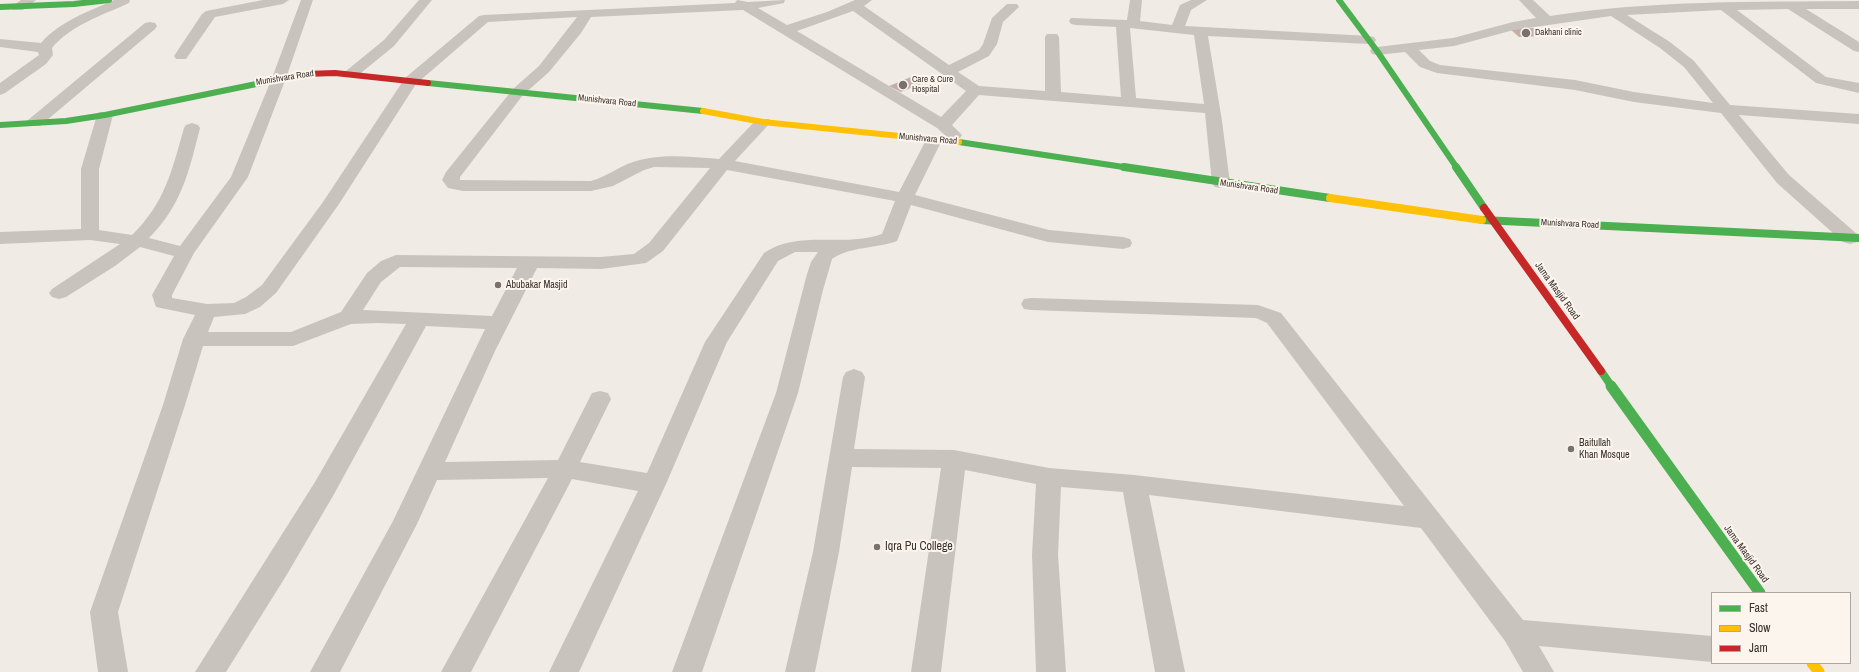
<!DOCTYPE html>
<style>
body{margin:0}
#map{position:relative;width:1859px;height:672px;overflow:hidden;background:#f0ebe5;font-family:"Archivo Narrow",sans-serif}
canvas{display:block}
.legend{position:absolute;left:1711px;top:592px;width:140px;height:72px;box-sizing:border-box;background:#fbf5ee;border:1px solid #aea6a0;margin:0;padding:5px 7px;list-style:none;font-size:12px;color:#3b302b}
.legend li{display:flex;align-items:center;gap:8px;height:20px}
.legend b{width:20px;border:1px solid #aea6a0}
</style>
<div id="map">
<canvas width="1859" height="672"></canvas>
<ul class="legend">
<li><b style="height:5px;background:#4caf50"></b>Fast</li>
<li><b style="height:5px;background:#ffc107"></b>Slow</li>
<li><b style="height:5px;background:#c62828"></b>Jam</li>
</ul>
</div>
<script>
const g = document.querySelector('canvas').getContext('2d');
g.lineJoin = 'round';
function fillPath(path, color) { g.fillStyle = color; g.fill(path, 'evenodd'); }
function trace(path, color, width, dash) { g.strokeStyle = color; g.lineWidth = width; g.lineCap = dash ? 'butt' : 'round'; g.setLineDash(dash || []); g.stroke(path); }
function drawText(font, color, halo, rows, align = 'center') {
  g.font = font + ' "Archivo Narrow",sans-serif'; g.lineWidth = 4; g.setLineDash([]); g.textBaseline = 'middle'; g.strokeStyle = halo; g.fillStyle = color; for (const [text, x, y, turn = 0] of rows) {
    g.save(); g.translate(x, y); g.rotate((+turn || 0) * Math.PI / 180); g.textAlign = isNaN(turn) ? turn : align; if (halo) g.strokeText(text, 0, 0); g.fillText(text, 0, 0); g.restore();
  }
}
fillPath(new Path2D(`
 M 1535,28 L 1544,36 L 1519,37 L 1510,29 Z
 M 911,77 L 923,83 L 901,92 L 889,86 Z`), '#c3afa7');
fillPath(new Path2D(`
 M 21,0 L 36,0 L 23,10 L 13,10 L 11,7 Z
 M 114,0 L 130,0 L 129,3 C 103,15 71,25 52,48 L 53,55 L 46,64 L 5,93 L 0,95 L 0,83 L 39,55 L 38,52 L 0,47 L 0,39 L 41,43 C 60,21 88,12 114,0 Z
 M 263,0 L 289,0 L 283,4 L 215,17 L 186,59 L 176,59 L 174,56 L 202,14 L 206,11 Z
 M 301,0 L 313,0 L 286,78 L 248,177 L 194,253 L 172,295 L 172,298 L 207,304 L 234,303 L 246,297 L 262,285 L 323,202 L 405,78 L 479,16 L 484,15 L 735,3 L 737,0 L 748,2 L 785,0 L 784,3 L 758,8 L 787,25 L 827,12 L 855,0 L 872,0 L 864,6 L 949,65 L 979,50 L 983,44 L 992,18 L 1007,4 L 1017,4 L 1019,7 L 1003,22 L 997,44 L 989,56 L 958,72 L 979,86 L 1045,91 L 1045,37 L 1047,34 L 1057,34 L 1059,37 L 1061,92 L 1121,97 L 1116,27 L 1076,25 L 1071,24 L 1069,21 L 1071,18 L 1127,20 L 1130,0 L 1142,0 L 1140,21 L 1172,25 L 1180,5 L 1191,0 L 1207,0 L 1191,10 L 1185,26 L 1369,36 L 1374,37 L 1376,40 L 1374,43 L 1369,44 L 1208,36 L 1222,121 L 1230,183 L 1227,187 L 1221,188 L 1215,187 L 1212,183 L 1205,113 L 979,95 L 952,125 L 962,135 L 960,138 C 949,141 945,135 937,128 L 743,10 L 591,17 L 581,33 L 549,72 L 523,95 L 460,177 L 460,180 L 591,181 C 606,177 618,167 633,162 C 661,153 690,157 719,159 L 757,119 L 769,119 L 771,122 L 735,161 L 899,192 L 926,140 L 928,137 L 934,135 L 940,137 L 942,140 L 915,195 L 1049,230 L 1123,237 L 1130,239 L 1132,243 L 1130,247 L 1123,249 L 1048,242 L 911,205 L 897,241 C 875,249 851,246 832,259 L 823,290 L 798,393 L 702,672 L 672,672 L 776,393 L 807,274 L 811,262 L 818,252 L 795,252 L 778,261 L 727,342 L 666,484 L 579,672 L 549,672 L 638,491 L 572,479 L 471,672 L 441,672 L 548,478 L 437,480 L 417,524 L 340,672 L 310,672 L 393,521 L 485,329 L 426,326 L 333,496 L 286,576 L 226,672 L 195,672 L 315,482 L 406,324 L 378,323 L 351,324 L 293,346 L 203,346 L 185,405 L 118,612 L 128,672 L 98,672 L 90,612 L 163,405 L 183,339 L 195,315 L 156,307 L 152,295 L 174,256 L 140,247 L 115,266 L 66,297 L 59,299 L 52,297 L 49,293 L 52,289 L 120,244 L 90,240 L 0,244 L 0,232 L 81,229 L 81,169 L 97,115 L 99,112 L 111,112 L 113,115 L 99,169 L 99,230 L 132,235 C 165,203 172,170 184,128 L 186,125 L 192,123 L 198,125 L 200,128 C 189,171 182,205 149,238 L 180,246 L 231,177 L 272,78 ZM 853,11 L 966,91 L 941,117 L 797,31 ZM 577,17 L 539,66 L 513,89 L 446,172 L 442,180 L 448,188 L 463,191 L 591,191 L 613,186 L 644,170 L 654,167 L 710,168 L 649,243 L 634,254 L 601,257 L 396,255 L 381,261 L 367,273 L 341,312 L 291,332 L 208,332 L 214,317 L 245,314 L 260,307 L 276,293 L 339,204 L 416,84 L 488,22 ZM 1130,28 L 1194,35 L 1204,104 L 1136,98 ZM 727,170 L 895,201 L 882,234 C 844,248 799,229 764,253 L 705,342 L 647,473 L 580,462 L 611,399 L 608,393 L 600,391 L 592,393 L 558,460 L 445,462 L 495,351 L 537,268 L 601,269 L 646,263 L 663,251 ZM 400,267 L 517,268 L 492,316 L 363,310 L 381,282 Z
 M 419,0 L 432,0 L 394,46 L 356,77 L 346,77 L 344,74 L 346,71 L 384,40 Z
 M 1519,0 L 1533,0 L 1550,16 C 1652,0 1756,2 1859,1 L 1859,9 L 1806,9 L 1859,42 L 1859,52 L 1854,51 L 1788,9 L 1737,10 L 1826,77 L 1859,83 L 1859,93 L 1816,83 L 1721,10 L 1627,15 L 1670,42 L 1694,61 L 1730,105 L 1859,114 L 1859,124 L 1739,115 L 1789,175 L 1857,234 L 1859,238 L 1857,242 L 1850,244 L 1843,242 L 1777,183 L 1721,113 L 1634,102 L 1575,90 L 1437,73 L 1420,67 L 1405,52 L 1377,55 L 1372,54 L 1370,51 L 1372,48 L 1377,47 L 1453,38 L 1513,22 L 1536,18 ZM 1611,16 L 1660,48 L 1684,67 L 1713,103 L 1634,92 L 1575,80 L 1440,65 L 1430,61 L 1419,50 L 1454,46 L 1514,30 Z
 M 150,22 L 155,23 L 157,26 L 155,29 L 40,126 L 28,126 L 26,123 L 28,120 L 145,23 Z
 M 1031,298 L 1258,305 L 1281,313 L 1523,620 L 1712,636 L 1712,662 L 1539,646 L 1554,672 L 1523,672 L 1505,641 L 1421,528 L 1149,495 L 1185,672 L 1155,672 L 1123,492 L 1061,487 L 1058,555 L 1066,672 L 1036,672 L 1032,555 L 1036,484 L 965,470 L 941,672 L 911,672 L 941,468 L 852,467 L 839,552 L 815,672 L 785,672 L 813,552 L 843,377 L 846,372 L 854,369 L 862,372 L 865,377 L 854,449 L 954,450 L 1049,468 L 1134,475 L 1404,506 L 1267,323 L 1256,318 L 1031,310 L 1024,309 L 1021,304 L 1024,299 Z`), '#c9c3be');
trace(new Path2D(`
 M 1339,0 L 1377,51 L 1457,168
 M 0,7 L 74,4 L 109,0
 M 428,83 L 703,111
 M 0,125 L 66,121 L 105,115 L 271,81
 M 959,142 L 1130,168`), '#4caf50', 6);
trace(new Path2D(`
 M 1124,167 L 1330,198
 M 1456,167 L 1484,208
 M 1482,220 L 1859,238
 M 1601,371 L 1612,387`), '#4caf50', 8);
trace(new Path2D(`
 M 1611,386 L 1760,593`), '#4caf50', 11);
trace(new Path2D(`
 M 703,111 L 763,122 L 959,142`), '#ffc107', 6);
trace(new Path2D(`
 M 1330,198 L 1482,220`), '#ffc107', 8);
trace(new Path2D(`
 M 1812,663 L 1819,672`), '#ffc107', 11);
trace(new Path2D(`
 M 271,81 L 305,74 L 335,73 L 428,83`), '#c62828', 6);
trace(new Path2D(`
 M 1484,208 L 1601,371`), '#c62828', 8);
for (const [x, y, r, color] of [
 [1526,33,5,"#7a716c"],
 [903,85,5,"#7a716c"],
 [498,285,4,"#7a716c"],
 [1571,449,4,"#7a716c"],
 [877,547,4,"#7a716c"]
]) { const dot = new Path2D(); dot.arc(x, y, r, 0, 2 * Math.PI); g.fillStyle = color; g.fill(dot); trace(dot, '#fbf5ee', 1.5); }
drawText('9px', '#3b302b', '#fbf5ee', [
 ["Dakhani clinic",1535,33],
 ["Care & Cure",912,80],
 ["Hospital",912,90]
], 'left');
drawText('9px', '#3b302b', '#fbf5ee', [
 ["Munishvara Road",285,78,-9],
 ["Munishvara Road",607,101,6],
 ["Munishvara Road",928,139,5],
 ["Munishvara Road",1249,187,8],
 ["Munishvara Road",1570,224,3]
]);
drawText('10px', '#3b302b', '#fbf5ee', [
 ["Abubakar Masjid",506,285],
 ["Baitullah",1579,443],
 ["Khan Mosque",1579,455]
], 'left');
drawText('10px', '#3b302b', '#fbf5ee', [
 ["Jama Masjid Road",1557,291,54],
 ["Jama Masjid Road",1746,554,54]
]);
drawText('12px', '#3b302b', '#fbf5ee', [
 ["Iqra Pu College",885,547]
], 'left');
</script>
